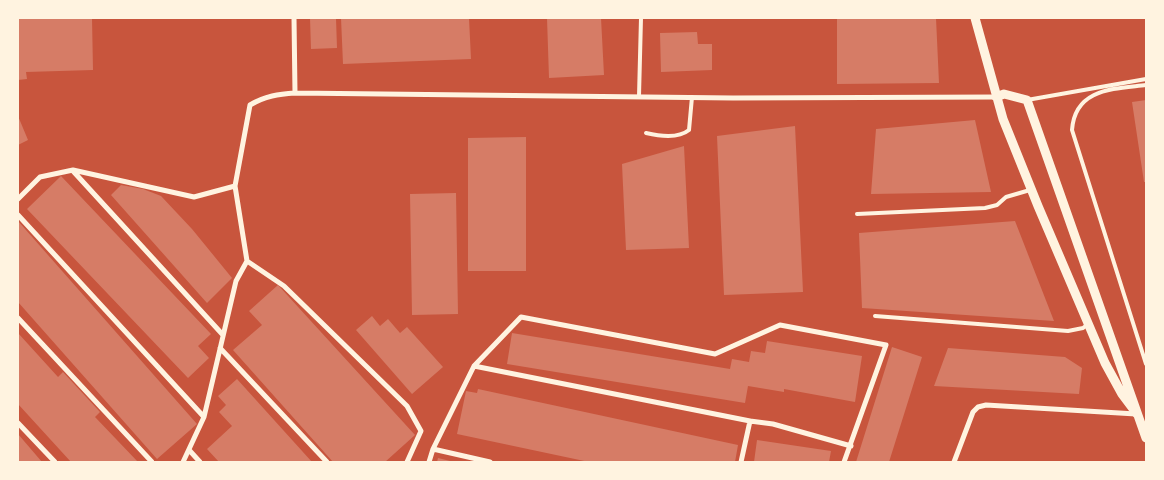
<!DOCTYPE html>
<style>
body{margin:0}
#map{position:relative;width:1164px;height:480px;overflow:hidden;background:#c8553d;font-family:"Fira Sans",sans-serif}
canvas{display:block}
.frame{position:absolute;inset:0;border:19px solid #fff3e0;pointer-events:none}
</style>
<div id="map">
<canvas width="1164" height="480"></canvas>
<div class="frame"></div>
</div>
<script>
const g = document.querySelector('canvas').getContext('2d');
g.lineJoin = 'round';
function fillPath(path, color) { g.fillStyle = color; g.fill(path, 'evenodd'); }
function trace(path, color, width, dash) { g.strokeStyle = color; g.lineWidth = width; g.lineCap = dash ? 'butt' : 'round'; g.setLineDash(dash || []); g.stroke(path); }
fillPath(new Path2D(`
 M 18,18 L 92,18 L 93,70 L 26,72 L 27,79 L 18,80 Z
 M 310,18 L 336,18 L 337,48 L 311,49 Z
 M 341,18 L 469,18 L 471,59 L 343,64 Z
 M 547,18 L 601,18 L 604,75 L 549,78 Z
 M 837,18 L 936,18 L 939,83 L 837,84 Z
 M 697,32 L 698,44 L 712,44 L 712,70 L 661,72 L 660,33 Z
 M 1146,100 L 1146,182 L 1144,182 L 1132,102 Z
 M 18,116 L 28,140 L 18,145 Z
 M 975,120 L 991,192 L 871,194 L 876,129 Z
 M 795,126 L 803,292 L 724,295 L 717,136 Z
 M 526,137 L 526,271 L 468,271 L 468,138 Z
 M 684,146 L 689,248 L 626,250 L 622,164 Z
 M 61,176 L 211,334 L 198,346 L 209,358 L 188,378 L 27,209 Z
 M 121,185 L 143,189 L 161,196 L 192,229 L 232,278 L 207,303 L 111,195 Z
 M 456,193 L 458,314 L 412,315 L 410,194 Z
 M 18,221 L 197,424 L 157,459 L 18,302 Z
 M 1015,221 L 1054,321 L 862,308 L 859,233 Z
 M 278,285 L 415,435 L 385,462 L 333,462 L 233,350 L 262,325 L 249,311 Z
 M 372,316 L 380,326 L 388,319 L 400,333 L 407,327 L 443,367 L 412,394 L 356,330 Z
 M 18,333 L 58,377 L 63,372 L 100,412 L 95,417 L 138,462 L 71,462 L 18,404 Z
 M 512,333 L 730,369 L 732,359 L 749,362 L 751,351 L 765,353 L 767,341 L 862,356 L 855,402 L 784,389 L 784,392 L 748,386 L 745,403 L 507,364 Z
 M 892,347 L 922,357 L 889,462 L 856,462 Z
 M 948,348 L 1065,357 L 1082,368 L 1079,394 L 934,386 Z
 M 237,379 L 312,462 L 219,462 L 207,449 L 232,426 L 219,412 L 226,405 L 218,396 Z
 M 478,389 L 738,445 L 735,462 L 589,462 L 457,434 L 466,391 L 477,393 Z
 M 18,434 L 42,462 L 18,462 Z
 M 757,440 L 831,451 L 829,462 L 754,462 Z
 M 438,458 L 454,462 L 437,462 Z`), '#d67c66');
trace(new Path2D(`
 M 1146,85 C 1114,89 1075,88 1072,130 L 1146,364
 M 639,96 L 641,18
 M 1027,100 L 1146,79
 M 646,133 C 659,136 678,139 689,130 L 692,97
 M 857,214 L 985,208 L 997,205 L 1006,197 L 1030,190
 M 875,316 L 1068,331 L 1083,328 L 1088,324`), '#fff3e0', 4);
trace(new Path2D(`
 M 294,18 L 295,93
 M 73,171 L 223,335
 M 18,199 L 40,177 L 73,170 L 194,197 L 235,186
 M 18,215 L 204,417
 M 247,261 L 284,286 L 407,406 L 421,431 L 407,462
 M 18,318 L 152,462
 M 220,348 L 327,462
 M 474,366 L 750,421
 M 18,423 L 55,462
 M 433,449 L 490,462
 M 190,451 L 200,462
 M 183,462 L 204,417 L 236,281 L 247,261 L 235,186 L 250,105 C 265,96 279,94 295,93 L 733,98 L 996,97
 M 429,462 L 433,449 L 474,366 L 521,317 L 715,354 L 780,325 L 886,345 L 844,462
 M 741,462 L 750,421 L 773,424 L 851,446
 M 954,462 L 973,412 L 978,407 L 986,405 L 1136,414`), '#fff3e0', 5);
trace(new Path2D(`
 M 975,18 L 1003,119 L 1038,206 L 1105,363 L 1122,394 L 1137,414
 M 996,97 L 1004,94 L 1027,100 L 1146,438`), '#fff3e0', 9);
</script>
